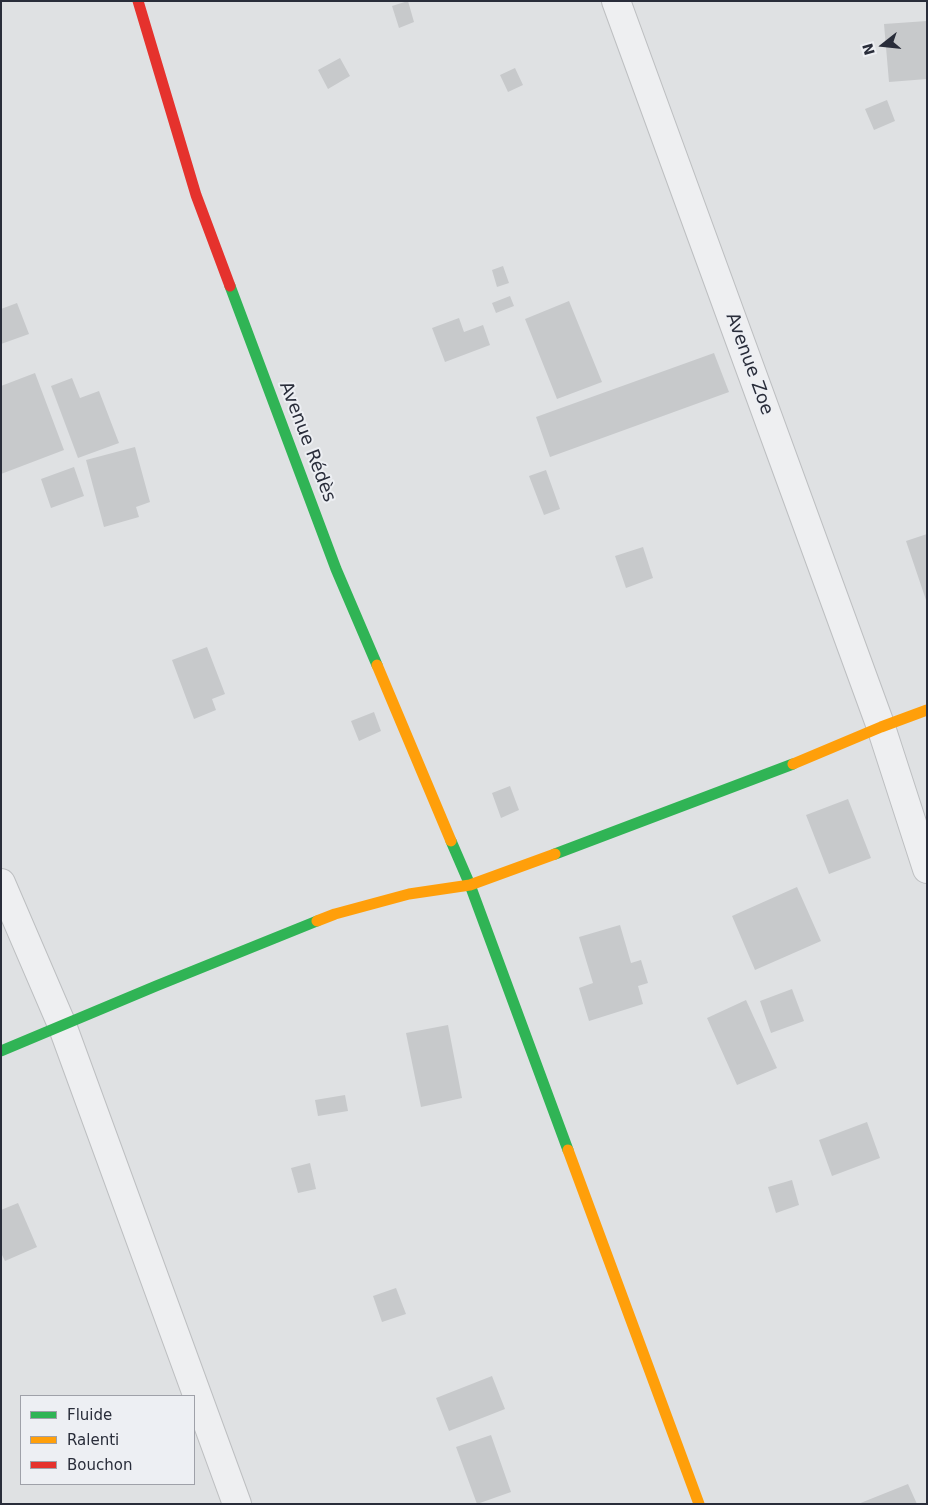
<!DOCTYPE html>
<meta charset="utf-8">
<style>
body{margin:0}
#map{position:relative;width:928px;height:1505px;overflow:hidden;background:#dfe1e3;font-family:"DejaVu Sans",sans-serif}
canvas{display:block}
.frame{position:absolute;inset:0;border:2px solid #292d3a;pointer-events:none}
.legend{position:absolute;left:20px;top:1395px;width:175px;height:90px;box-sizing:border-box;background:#edeff3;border:1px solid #9fa1a9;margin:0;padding:6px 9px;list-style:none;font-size:15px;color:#292d3a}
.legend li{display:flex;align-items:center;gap:10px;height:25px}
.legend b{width:25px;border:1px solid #9fa1a9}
.north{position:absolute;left:858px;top:20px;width:50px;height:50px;-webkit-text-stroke:4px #edeff3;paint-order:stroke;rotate:254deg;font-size:14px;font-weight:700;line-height:20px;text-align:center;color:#292d3a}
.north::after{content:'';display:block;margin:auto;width:18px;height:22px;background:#292d3a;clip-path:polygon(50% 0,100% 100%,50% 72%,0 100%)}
</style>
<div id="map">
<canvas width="928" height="1505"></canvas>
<div class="frame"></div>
<ul class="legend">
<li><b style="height:6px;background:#30b455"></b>Fluide</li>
<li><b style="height:6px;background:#ff9f0a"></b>Ralenti</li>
<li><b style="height:6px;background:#e5322d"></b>Bouchon</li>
</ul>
<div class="north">N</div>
</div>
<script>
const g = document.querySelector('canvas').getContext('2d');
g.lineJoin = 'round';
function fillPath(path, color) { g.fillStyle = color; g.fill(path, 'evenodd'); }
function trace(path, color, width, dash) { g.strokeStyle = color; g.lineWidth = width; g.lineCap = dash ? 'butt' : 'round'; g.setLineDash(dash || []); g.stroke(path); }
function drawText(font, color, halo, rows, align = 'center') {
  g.font = font + ' "DejaVu Sans",sans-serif'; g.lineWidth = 4; g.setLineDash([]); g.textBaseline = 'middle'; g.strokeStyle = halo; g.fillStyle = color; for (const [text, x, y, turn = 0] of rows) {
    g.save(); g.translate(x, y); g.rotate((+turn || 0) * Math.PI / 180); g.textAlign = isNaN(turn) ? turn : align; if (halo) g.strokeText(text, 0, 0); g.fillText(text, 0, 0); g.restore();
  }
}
fillPath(new Path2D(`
 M 408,1 L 414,22 L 399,28 L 392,6 Z
 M 927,21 L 927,79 L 889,82 L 884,24 Z
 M 340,58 L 350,76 L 328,89 L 318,70 Z
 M 515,68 L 523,85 L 508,92 L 500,75 Z
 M 887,100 L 895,121 L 874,130 L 865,109 Z
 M 503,266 L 509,283 L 497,287 L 492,270 Z
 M 510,296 L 514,306 L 496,313 L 492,303 Z
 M 569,301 L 602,382 L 557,399 L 525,319 Z
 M 17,303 L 29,334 L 1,344 L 1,309 Z
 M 459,318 L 464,332 L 483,325 L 490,345 L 445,362 L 432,328 Z
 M 714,353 L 729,392 L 550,457 L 536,417 Z
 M 35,373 L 64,450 L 1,474 L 1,386 Z
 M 72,378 L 80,398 L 99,391 L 119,443 L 78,458 L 51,386 Z
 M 135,447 L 150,502 L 136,507 L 139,517 L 104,527 L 86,460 Z
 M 74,467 L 84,496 L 51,508 L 41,479 Z
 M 546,470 L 560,509 L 544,515 L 529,476 Z
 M 927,534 L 927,600 L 926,600 L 906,541 Z
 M 643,547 L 653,578 L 626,588 L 615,556 Z
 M 207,647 L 225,694 L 212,699 L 216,710 L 194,719 L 172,660 Z
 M 374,712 L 381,731 L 359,741 L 351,721 Z
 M 510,786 L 519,810 L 501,818 L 492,793 Z
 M 848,799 L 871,858 L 829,874 L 806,815 Z
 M 797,887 L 821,941 L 755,970 L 732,916 Z
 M 620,925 L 631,963 L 641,960 L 648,983 L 638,986 L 643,1004 L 589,1021 L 579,988 L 593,983 L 579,937 Z
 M 792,989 L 804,1021 L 771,1033 L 760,1001 Z
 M 746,1000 L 777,1068 L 737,1085 L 707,1018 Z
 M 448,1025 L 462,1098 L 421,1107 L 406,1033 Z
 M 345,1095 L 348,1111 L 318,1116 L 315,1100 Z
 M 867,1122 L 880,1158 L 832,1176 L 819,1140 Z
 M 310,1163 L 316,1189 L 298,1193 L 291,1168 Z
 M 792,1180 L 799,1205 L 776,1213 L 768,1187 Z
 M 18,1203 L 37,1247 L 5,1261 L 1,1253 L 1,1210 Z
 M 396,1288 L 406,1314 L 382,1322 L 373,1296 Z
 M 492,1376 L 505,1409 L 449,1431 L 436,1398 Z
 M 491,1435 L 511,1492 L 477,1504 L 456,1447 Z
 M 908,1484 L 917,1504 L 858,1504 Z`), '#c7c9cb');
const street = new Path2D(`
 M 616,1 L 881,727 L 927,869
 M 1,883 L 62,1025 L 237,1504`);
trace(street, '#bdbfc1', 30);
trace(street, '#eeeff1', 28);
trace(new Path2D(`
 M 230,286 L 336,569 L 377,665
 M 451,841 L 470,885 L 568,1150
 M 555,854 L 793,764
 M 1,1051 L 156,986 L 317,921`), '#30b455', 11);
trace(new Path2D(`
 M 377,665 L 451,841
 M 793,764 L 881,727 L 927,710
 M 317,921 L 335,914 L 409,894 L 470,885 L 555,854
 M 568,1150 L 699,1504`), '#ff9f0a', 11);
trace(new Path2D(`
 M 138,1 L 196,195 L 230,286`), '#e5322d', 11);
drawText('18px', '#292d3a', '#edeff3', [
 ["Avenue Zoe",749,364,70],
 ["Avenue Rédès",307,442,69]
]);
</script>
